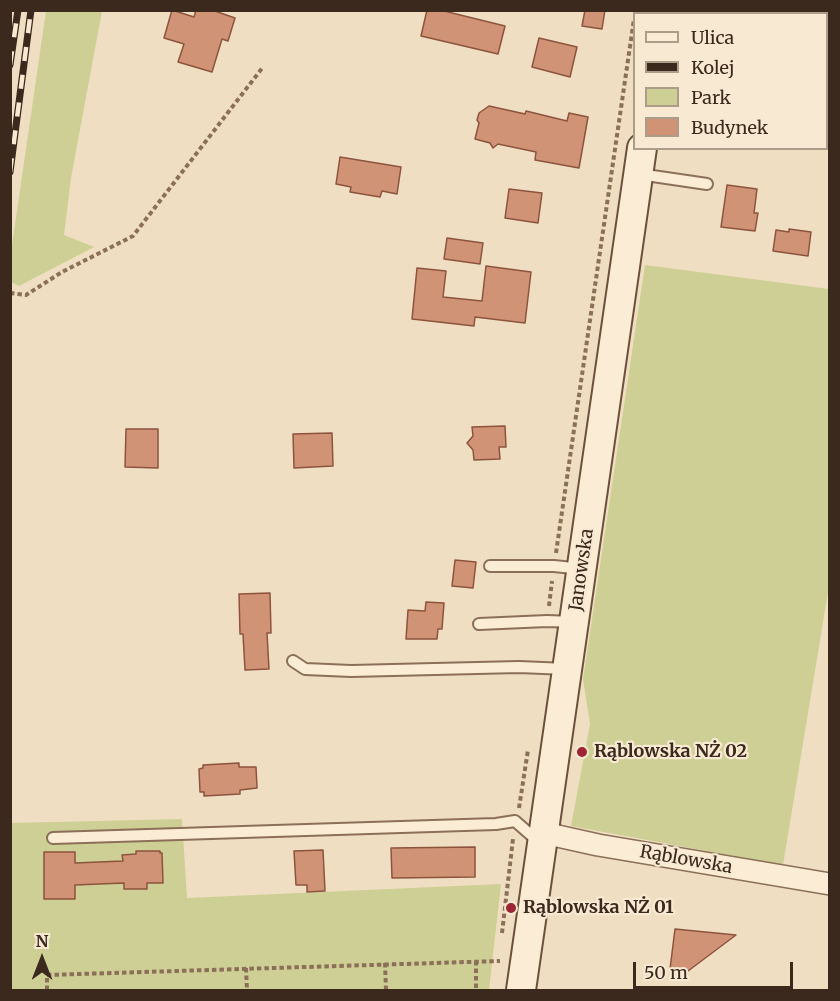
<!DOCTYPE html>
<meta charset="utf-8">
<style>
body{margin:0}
#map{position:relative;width:840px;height:1001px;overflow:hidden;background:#f0dec2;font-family:Merriweather,serif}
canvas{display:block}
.frame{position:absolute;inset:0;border:12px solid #3b291d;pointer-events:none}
.legend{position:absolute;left:633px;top:12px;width:195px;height:138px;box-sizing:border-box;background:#f7e9d2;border:2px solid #ac9c8a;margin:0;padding:8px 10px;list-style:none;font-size:18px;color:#3b291d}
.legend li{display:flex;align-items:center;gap:12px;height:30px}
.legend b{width:30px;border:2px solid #ac9c8a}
.north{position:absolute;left:12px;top:929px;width:60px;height:60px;-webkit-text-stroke:4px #f7e9d2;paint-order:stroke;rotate:0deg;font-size:16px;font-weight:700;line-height:24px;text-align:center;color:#3b291d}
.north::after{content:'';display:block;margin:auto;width:21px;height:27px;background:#3b291d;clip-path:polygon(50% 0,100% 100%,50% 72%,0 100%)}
.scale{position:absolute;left:633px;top:962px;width:160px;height:27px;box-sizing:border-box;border:3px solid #3b291d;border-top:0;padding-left:8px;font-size:18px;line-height:21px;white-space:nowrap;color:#3b291d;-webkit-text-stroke:4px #f7e9d2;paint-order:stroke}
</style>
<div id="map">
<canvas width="840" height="1001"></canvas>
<div class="frame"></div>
<ul class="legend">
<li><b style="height:8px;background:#fbecd6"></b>Ulica</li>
<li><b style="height:8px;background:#3b291d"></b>Kolej</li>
<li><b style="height:16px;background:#cecf95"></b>Park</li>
<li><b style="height:16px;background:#d19376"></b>Budynek</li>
</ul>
<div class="north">N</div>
<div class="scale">50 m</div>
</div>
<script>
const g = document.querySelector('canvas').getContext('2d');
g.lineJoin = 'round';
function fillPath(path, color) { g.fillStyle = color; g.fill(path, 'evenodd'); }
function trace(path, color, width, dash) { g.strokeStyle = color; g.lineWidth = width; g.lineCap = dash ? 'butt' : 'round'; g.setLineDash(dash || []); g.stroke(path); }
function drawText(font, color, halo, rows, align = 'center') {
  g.font = font + ' Merriweather,serif'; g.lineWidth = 4.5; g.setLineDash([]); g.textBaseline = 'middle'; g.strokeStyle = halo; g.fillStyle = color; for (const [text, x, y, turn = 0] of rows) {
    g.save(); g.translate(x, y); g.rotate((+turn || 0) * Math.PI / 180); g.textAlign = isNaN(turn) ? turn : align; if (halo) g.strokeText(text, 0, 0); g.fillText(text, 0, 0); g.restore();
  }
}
fillPath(new Path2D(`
 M 46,11 L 102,11 L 71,178 L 64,235 L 94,247 L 19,286 L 11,282 L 11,252 Z
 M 645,265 L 829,289 L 829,586 L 783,865 L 571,826 L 590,724 L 583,679 Z
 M 182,819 L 187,898 L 501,884 L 489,990 L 11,990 L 10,823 Z`), '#cecf95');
const building = new Path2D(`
 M 172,10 L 194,17 L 196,10 L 212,10 L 235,18 L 228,41 L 222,39 L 212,72 L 178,62 L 184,44 L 164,38 Z
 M 427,10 L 440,10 L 505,26 L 498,54 L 421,36 Z
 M 585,10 L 605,10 L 602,29 L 582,26 Z
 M 539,38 L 577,47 L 570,77 L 532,67 Z
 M 489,106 L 525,114 L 526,111 L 567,121 L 569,113 L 588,117 L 579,168 L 535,160 L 536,152 L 498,144 L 493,148 L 490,143 L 475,139 L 479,123 L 477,120 L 479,113 Z
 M 340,157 L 401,167 L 397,194 L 382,191 L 380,197 L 350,192 L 351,187 L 336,184 Z
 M 727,185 L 757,189 L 754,213 L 758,213 L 755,231 L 721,227 Z
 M 509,189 L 542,193 L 538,223 L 505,218 Z
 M 789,229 L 811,232 L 808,256 L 773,251 L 776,230 L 789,232 Z
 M 447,238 L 483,243 L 480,264 L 444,259 Z
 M 486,266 L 531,272 L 525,323 L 475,317 L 474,326 L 412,319 L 417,268 L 446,271 L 443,297 L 482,301 Z
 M 505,426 L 506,447 L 499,447 L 500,459 L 474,460 L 473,450 L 467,443 L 473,436 L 472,427 Z
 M 126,429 L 158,429 L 158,468 L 125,467 Z
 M 332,433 L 333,466 L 294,468 L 293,434 Z
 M 455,560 L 476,562 L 473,588 L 452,586 Z
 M 270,593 L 271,633 L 267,633 L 269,669 L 245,670 L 243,634 L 240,634 L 239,594 Z
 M 426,602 L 444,603 L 442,629 L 438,629 L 437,639 L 406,639 L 408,610 L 425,611 Z
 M 239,763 L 239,767 L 256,767 L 257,788 L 240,790 L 240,794 L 204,796 L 204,792 L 200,792 L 199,769 L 203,768 L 203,765 Z
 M 475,847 L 475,877 L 392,878 L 391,848 Z
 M 323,850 L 325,891 L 307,892 L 307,885 L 296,885 L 294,851 Z
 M 136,851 L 160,851 L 160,853 L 162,853 L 163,883 L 147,883 L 147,889 L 124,889 L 124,883 L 75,885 L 75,899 L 44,899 L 44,852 L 75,852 L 75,863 L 123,861 L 122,855 L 136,854 Z
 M 675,929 L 736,935 L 688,971 L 670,969 Z`);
fillPath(building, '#d19376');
trace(building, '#8c543d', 1.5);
const lane = new Path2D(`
 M 639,174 L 707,184
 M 490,566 L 554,566 L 582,569
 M 479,624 L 547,621 L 574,622
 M 293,661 L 305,669 L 351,671 L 519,667 L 567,669
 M 53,838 L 496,824 L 515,821 L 539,842`);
const street = new Path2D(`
 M 544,833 L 598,845 L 830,884`);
const secondary = new Path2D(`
 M 662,14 L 662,10
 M 521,990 L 642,148`);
trace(lane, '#8c6f58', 14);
trace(street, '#8c6f58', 24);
trace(secondary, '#6d503b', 32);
trace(new Path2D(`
 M 10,293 L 26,295 L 62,272 L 133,236 L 263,67
 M 556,553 L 634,19
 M 549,606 L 552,581
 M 519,808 L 528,750
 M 502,933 L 513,839
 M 476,961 L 476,990
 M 385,963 L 386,990
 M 246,968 L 247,990
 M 47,990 L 47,975 L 500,961`), '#8c6f58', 4, [4.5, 3]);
trace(lane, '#fbecd6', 10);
trace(street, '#fbecd6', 21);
trace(secondary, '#fbecd6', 28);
const rail = new Path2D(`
 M 10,65 L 18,10
 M 10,172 L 31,10`);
trace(rail, '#3b291d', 7);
trace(rail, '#f7e9d2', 4.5, [14]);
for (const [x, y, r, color] of [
 [582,752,6,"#9e2531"],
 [511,908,6,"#9e2531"]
]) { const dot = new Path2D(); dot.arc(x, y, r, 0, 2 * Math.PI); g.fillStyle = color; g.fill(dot); trace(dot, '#f7e9d2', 2); }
drawText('18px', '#3b291d', '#f7e9d2', [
 ["Janowska",582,570,-82],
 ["Rąblowska",686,860,10]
]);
drawText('bold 18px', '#3b291d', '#f7e9d2', [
 ["Rąblowska NŻ 02",594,752],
 ["Rąblowska NŻ 01",523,908]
], 'left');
</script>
